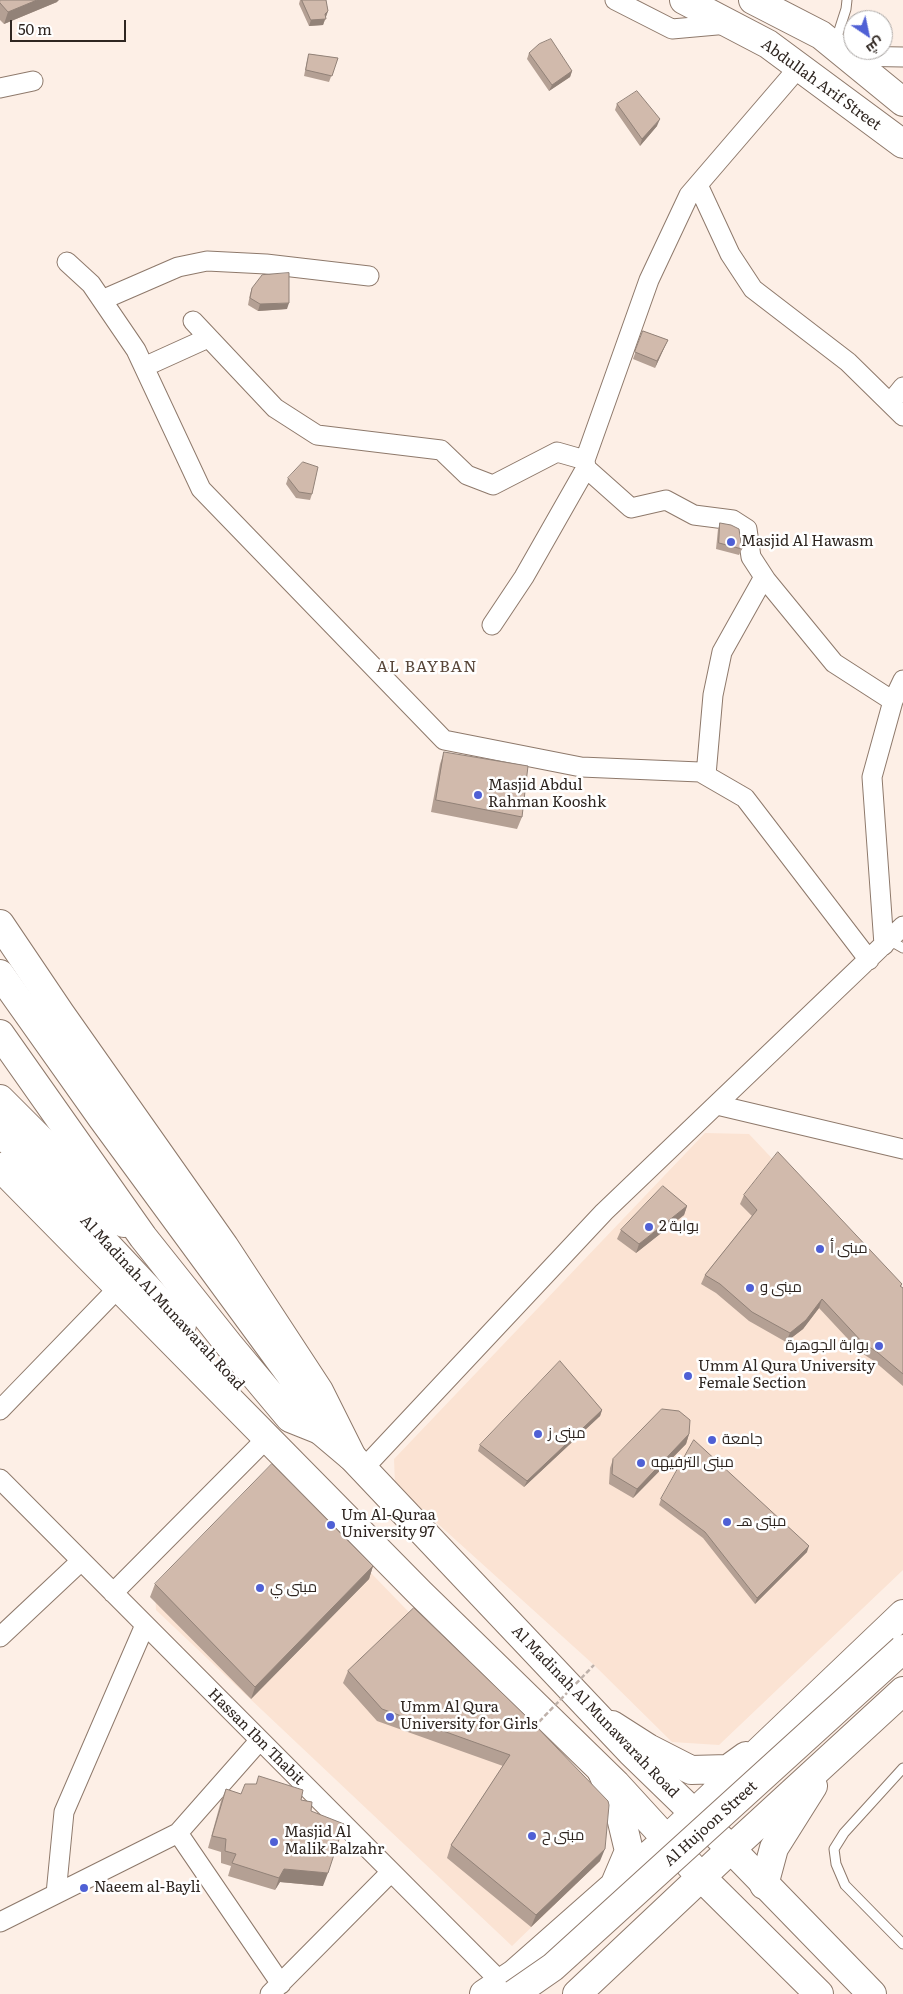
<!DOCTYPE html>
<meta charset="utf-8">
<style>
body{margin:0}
#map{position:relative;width:903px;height:1994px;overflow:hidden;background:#fdefe6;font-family:Literata,Cairo,serif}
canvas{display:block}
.north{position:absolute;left:843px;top:10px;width:50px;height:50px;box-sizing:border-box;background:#fff;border:1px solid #aca8a6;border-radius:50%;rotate:146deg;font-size:14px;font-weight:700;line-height:20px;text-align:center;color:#2f2621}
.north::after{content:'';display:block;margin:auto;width:18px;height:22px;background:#4f60d5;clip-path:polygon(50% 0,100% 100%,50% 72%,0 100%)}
.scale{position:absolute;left:10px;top:20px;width:116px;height:22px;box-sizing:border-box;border:2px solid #2f2621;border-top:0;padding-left:6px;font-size:15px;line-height:18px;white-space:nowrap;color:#2f2621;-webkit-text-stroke:4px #fff;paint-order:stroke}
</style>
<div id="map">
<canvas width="903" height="1994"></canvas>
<div class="north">ش</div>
<div class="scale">50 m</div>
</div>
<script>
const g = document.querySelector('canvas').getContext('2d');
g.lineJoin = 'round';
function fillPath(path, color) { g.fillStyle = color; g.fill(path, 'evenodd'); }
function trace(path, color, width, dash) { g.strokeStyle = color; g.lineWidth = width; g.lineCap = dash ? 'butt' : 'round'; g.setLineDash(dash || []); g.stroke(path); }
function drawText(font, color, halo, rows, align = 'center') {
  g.font = font + ' Literata,Cairo,serif'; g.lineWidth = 5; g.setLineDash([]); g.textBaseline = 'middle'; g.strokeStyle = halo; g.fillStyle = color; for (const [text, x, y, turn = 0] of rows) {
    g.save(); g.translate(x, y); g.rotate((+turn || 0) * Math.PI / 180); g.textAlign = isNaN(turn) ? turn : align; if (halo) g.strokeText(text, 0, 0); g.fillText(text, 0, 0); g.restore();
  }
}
fillPath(new Path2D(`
 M 705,1133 L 749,1134 L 899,1293 L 903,1292 L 903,1570 L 719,1745 L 672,1742 L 594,1665 L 395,1485 L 394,1459 Z
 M 276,1475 L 527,1734 L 600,1861 L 512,1946 L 156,1610 L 155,1590 Z`), '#fbe3d3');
const service = new Path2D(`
 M 835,43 L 846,9 L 847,0
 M 889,940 L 903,948
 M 903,1768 L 844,1833 L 834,1849 L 836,1864 L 845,1885 L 903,1944`);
const minor = new Path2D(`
 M 615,0 L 672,29 L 728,24
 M 847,56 L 903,57
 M 0,88 L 33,81
 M 698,185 L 730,254 L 753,289 L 848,362 L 903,416
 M 67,262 L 91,284 L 136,350 L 201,489 L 444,740 L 581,767 L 700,772 L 745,798 L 869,960
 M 102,300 L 178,267 L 207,261 L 266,264 L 369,276
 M 193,321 L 275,408 L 317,435 L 441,450 L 467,475 L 493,485 L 557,452 L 585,460
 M 144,367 L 208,338
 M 890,403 L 903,387
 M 586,468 L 631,508 L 666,500 L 694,515 L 733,520 L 747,529 L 751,557 L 766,580 L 834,663 L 893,701
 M 492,625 L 524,577 L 586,468 L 585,460 L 649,280 L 689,195 L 799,67
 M 706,775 L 713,695 L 722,652 L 764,577
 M 884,945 L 872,777 L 893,701 L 903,680
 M 717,1105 L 903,1149
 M 0,1410 L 119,1287
 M 363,1469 L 604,1212 L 903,926
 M 0,1479 L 509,1990
 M 113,1593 L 267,1438
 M 0,1637 L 81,1561
 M 260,1740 L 178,1833 L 281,1984
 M 56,1894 L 64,1812 L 145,1625
 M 0,1922 L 178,1833
 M 270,1994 L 391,1872`);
const primary = new Path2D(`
 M 684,0 L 768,44 L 903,144
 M 753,0 L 821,35 L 903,102
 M 0,924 L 60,1013 L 224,1246 L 319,1391 L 352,1457
 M 612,1725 L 648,1748 L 691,1770 L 728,1769 L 746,1756
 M 602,1772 L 619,1809 L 629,1851 L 615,1884
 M 764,1885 L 774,1848 L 813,1786
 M 484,1994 L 514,1974 L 666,1840 L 903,1614
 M 577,1994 L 731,1849 L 903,1691`);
const trunk = new Path2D(`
 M 0,1099 L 124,1223
 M 0,1131 L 182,1325
 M 0,1167 L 420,1593 L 616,1784 L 701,1877 L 819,1994
 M 303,1413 L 320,1430 L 352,1457 L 631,1752 L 731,1849 L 872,1994`);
const motorway = new Path2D(`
 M 0,974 L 102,1118 L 309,1400 L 320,1430
 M 0,1034 L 143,1237 L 229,1345 L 290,1418 L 320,1430`);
trace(service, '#8e796b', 11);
trace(minor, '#8e796b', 21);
trace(primary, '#8e796b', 30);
trace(trunk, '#8e796b', 30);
trace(motorway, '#8e796b', 30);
trace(service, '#fff', 9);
trace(minor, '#fff', 19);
trace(primary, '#fff', 28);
trace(trunk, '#fff', 28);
trace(motorway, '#fff', 28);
const primaryBridge = new Path2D(`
 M 514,1994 L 553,1967 L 903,1649`);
trace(primaryBridge, '#8e796b', 30, []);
trace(new Path2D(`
 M 534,1727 L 594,1665`), '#beb1aa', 2.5, [5, 2.5]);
trace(primaryBridge, '#fff', 28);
fillPath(new Path2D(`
 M 0,0 L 57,2 L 4,24 L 0,20 Z
 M 300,0 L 326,0 L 328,11 L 323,25 L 309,26 L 299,4 Z
 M 529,53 L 572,71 L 570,77 L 549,91 L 527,59 Z
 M 309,54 L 338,58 L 329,82 L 304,76 L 307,61 Z
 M 617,104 L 657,126 L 640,146 L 615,110 Z
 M 252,288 L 287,309 L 258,311 L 248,305 L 250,294 Z
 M 643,331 L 668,340 L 655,368 L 633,359 Z
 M 288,478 L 312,494 L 310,500 L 296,498 L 286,484 Z
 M 720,523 L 742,549 L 739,555 L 716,549 L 718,529 Z
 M 444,752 L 522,817 L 517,829 L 431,812 L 440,764 Z
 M 744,1195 L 902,1284 L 901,1287 L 903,1288 L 903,1386 L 874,1361 L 860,1352 L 819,1308 L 803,1329 L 786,1342 L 749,1321 L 716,1293 L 701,1284 L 705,1275 L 752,1216 L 740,1204 Z
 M 687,1206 L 684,1215 L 636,1253 L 617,1239 L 621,1230 Z
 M 602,1410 L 600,1416 L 524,1487 L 478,1451 L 480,1445 Z
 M 689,1434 L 686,1444 L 633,1498 L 609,1484 L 610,1468 L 613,1459 Z
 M 661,1499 L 807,1552 L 755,1604 L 703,1538 L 659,1505 Z
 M 373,1566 L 369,1579 L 251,1699 L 150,1597 L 155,1584 Z
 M 414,1608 L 600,1861 L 531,1927 L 447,1858 L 451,1845 L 503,1766 L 377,1721 L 343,1683 L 348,1671 Z
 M 226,1789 L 241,1794 L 301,1800 L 311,1811 L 323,1886 L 280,1882 L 275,1890 L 228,1876 L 231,1866 L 221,1863 L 221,1852 L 208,1848 L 221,1801 Z`), '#b4a094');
fillPath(new Path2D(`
 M 37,0 L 59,0 L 57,2 L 4,24 L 8,12 Z
 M 328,11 L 323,25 L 309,26 L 311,20 L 325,14 Z
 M 572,71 L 570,77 L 549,91 L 552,85 Z
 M 660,119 L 657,126 L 640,146 L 642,139 Z
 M 289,303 L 287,309 L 258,311 L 260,304 Z
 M 668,340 L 665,346 L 655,368 L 657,361 Z
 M 687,1206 L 684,1215 L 636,1253 L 639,1244 Z
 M 822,1299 L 819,1308 L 803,1329 L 786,1342 L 790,1333 Z
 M 602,1410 L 600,1416 L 524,1487 L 527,1481 Z
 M 689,1434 L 686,1444 L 633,1498 L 637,1489 Z
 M 809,1546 L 807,1552 L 755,1604 L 757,1598 Z
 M 373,1566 L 369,1579 L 251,1699 L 255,1687 Z
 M 605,1849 L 600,1861 L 531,1927 L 536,1915 Z
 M 284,1869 L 328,1873 L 323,1886 L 280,1882 L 275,1890 L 279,1878 Z`), '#928278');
const building = new Path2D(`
 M 0,0 L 37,0 L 8,12 L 0,3 Z
 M 302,0 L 326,0 L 328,11 L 325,14 L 326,19 L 311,20 Z
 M 551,39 L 572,71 L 552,85 L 529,53 L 539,44 Z
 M 309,54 L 338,58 L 332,76 L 306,70 Z
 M 637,91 L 660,119 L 642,139 L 617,104 Z
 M 289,273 L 289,303 L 260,304 L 250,298 L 252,288 L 262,275 Z
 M 643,331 L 668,340 L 657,361 L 635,352 Z
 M 303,462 L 318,467 L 312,494 L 299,492 L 288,478 Z
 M 720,523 L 731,525 L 739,529 L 742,549 L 719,543 Z
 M 444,752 L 528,766 L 522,817 L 436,800 Z
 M 778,1152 L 902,1284 L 900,1286 L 903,1288 L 903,1374 L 877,1352 L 863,1343 L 822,1299 L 806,1320 L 790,1333 L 752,1312 L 720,1284 L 705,1275 L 757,1210 L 744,1195 Z
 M 663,1186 L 687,1206 L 639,1244 L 621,1230 Z
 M 560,1361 L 602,1410 L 527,1481 L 480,1445 Z
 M 662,1409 L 679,1411 L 690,1420 L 689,1434 L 637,1489 L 612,1474 L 613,1459 Z
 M 694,1440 L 809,1546 L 757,1598 L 705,1532 L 661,1499 Z
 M 272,1464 L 373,1566 L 255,1687 L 155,1584 Z
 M 414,1608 L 532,1722 L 608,1801 L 609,1805 L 605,1849 L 536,1915 L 451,1845 L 510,1755 L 382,1709 L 348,1671 Z
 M 259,1776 L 303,1790 L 301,1800 L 312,1802 L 311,1811 L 344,1824 L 328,1873 L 284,1869 L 279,1878 L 232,1863 L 236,1854 L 225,1851 L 226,1839 L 212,1836 L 226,1789 L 241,1794 L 245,1784 L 256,1784 Z`);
fillPath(building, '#d1baac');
trace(building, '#928278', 1);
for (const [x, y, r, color] of [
 [731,542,5,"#4f60d5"],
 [478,795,5,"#4f60d5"],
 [649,1227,5,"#4f60d5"],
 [820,1249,5,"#4f60d5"],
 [750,1288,5,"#4f60d5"],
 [879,1346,5,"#4f60d5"],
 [688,1376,5,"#4f60d5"],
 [538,1434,5,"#4f60d5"],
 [712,1440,5,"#4f60d5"],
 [641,1463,5,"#4f60d5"],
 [727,1522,5,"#4f60d5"],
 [331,1525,5,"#4f60d5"],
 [260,1588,5,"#4f60d5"],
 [390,1717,5,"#4f60d5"],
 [532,1836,5,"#4f60d5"],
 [274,1842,5,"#4f60d5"],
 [84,1888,5,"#4f60d5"]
]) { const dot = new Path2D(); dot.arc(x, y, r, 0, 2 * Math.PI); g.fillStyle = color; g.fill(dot); trace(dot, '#fff', 2); }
drawText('15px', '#2f2621', '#fff', [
 ["Abdullah Arif Street",821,85,36],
 ["Al Madinah Al Munawarah Road",162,1303,47],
 ["Al Madinah Al Munawarah Road",595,1712,46],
 ["Hassan Ibn Thabit",256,1737,45],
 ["Al Hujoon Street",711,1824,-42]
]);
drawText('15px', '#2f2621', '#fff', [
 ["Masjid Al Hawasm",741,542],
 ["Masjid Abdul",488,786],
 ["Rahman Kooshk",488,803],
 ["بوابة 2",659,1227],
 ["مبنى أ",830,1249],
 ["مبنى و",760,1288],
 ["بوابة الجوهرة",869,1346,"right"],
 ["Umm Al Qura University",698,1367],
 ["Female Section",698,1384],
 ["مبنى ز",548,1434],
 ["جامعة",722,1440],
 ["مبنى الترفيهه",651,1463],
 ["Um Al-Quraa",341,1516],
 ["University 97",341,1533],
 ["مبنى هـ",737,1522],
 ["مبنى ي",270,1588],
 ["Umm Al Qura",400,1708],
 ["University for Girls",400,1725],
 ["Masjid Al",284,1833],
 ["Malik Balzahr",284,1850],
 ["مبنى ح",542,1836],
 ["Naeem al-Bayli",94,1888]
], 'left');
g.letterSpacing = '1px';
drawText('16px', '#584639', '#fff', [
 ["AL BAYBAN",427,667]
]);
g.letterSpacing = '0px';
</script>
